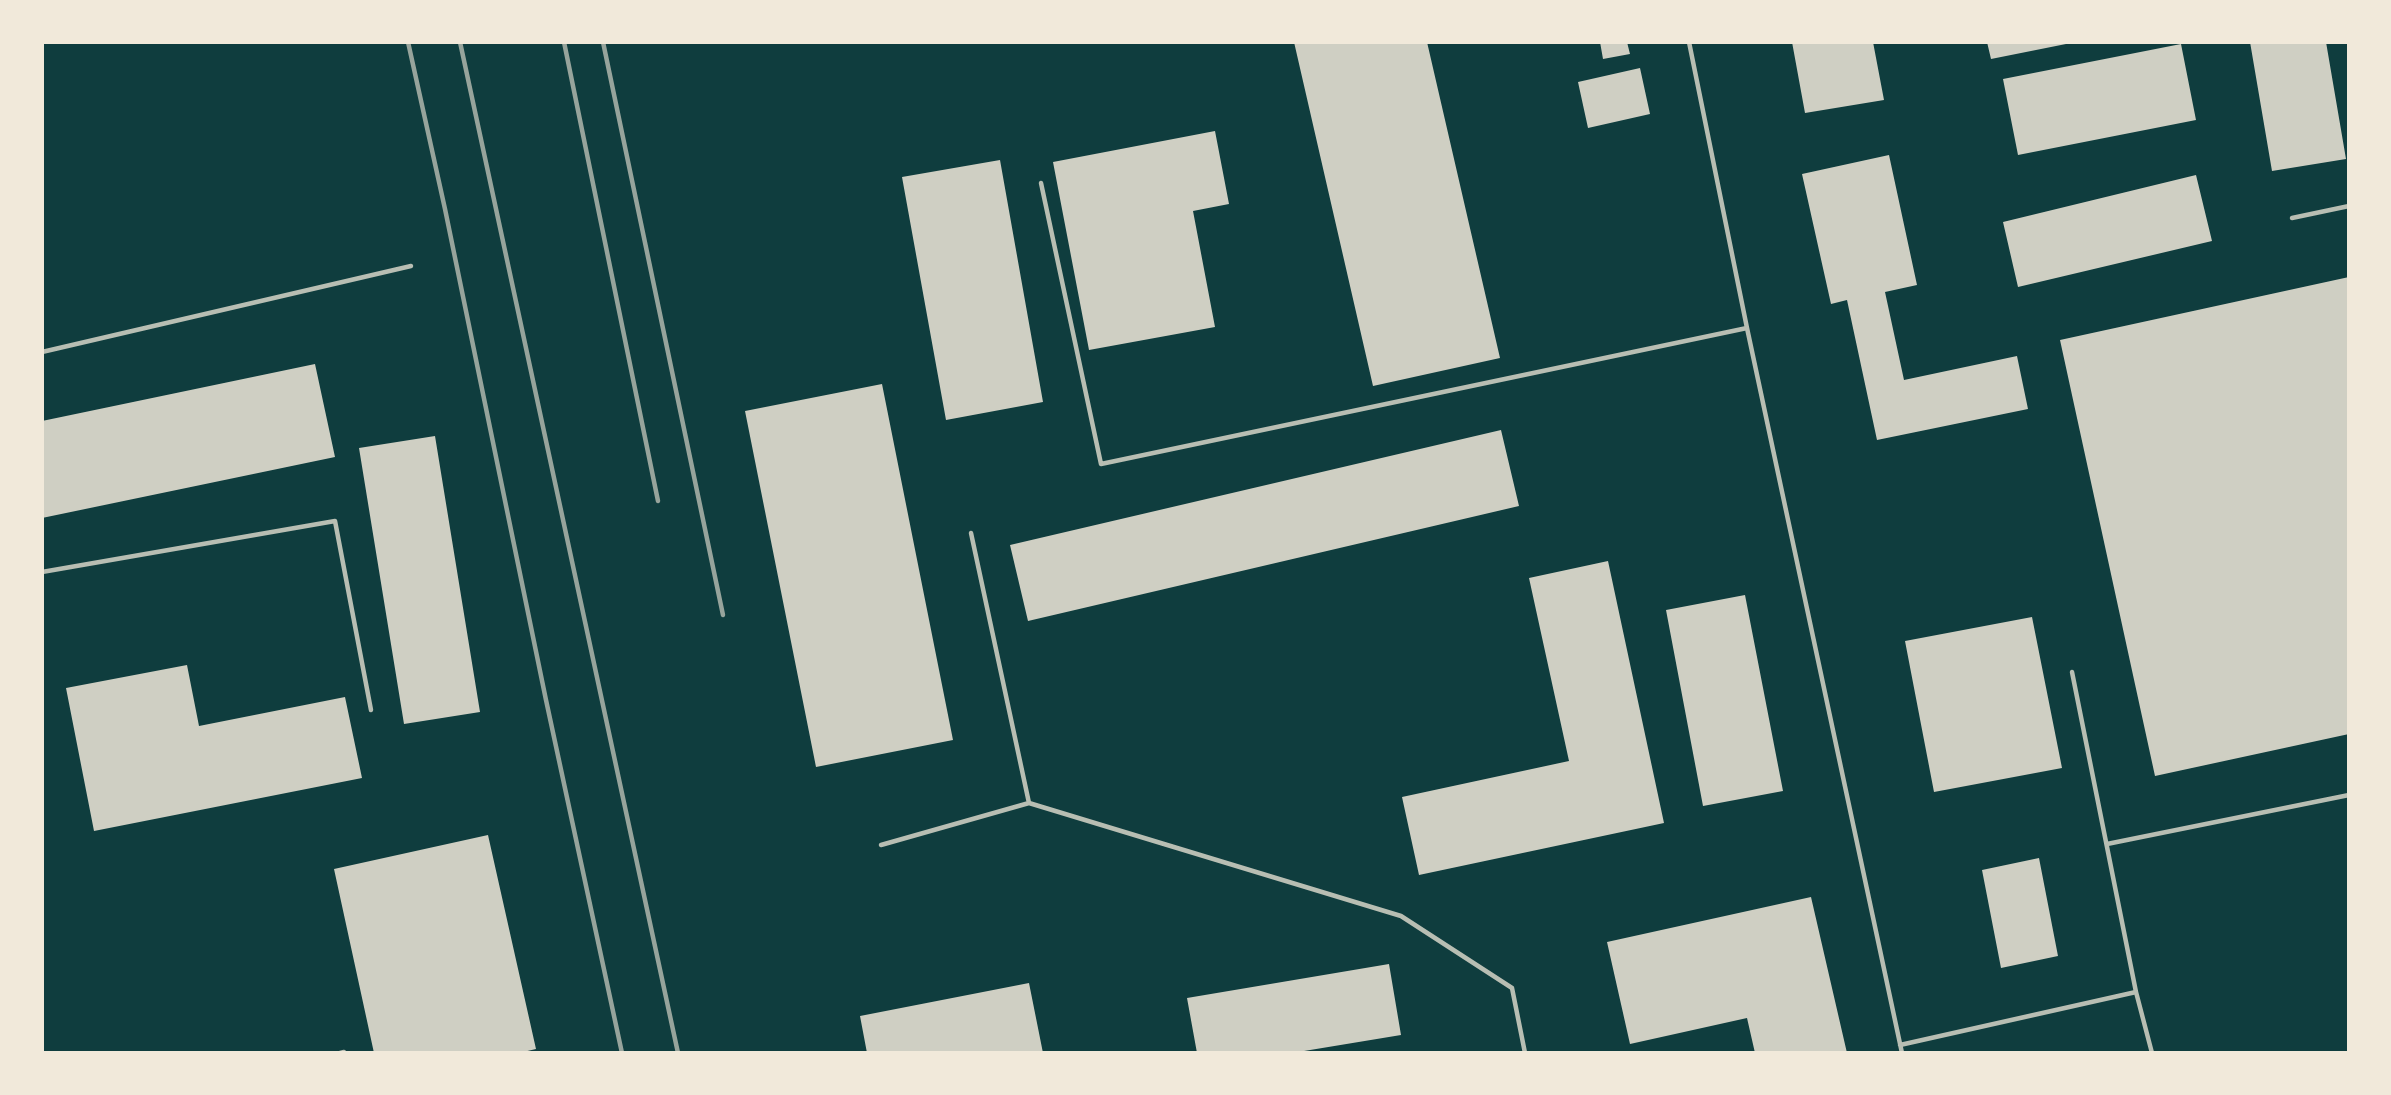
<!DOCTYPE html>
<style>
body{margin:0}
#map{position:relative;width:2391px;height:1095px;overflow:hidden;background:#0f3d3e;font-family:Manrope,sans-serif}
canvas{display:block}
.frame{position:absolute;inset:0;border:44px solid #f1e9da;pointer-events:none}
</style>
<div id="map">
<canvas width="2391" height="1095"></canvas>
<div class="frame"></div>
</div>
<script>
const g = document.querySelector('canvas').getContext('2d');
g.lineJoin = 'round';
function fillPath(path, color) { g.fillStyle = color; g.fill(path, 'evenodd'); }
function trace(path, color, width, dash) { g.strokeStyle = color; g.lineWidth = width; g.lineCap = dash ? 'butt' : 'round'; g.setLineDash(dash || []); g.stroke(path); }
fillPath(new Path2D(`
 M 1294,42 L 1427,42 L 1500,358 L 1373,386 Z
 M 1600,42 L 1627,42 L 1630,54 L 1603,59 Z
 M 1792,42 L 1873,42 L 1884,100 L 1805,113 Z
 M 1987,42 L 2071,42 L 2071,43 L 1991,59 Z
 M 2250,42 L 2326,42 L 2346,159 L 2272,171 Z
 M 2181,44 L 2196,120 L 2018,155 L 2003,79 Z
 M 1640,68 L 1650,114 L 1588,128 L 1578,82 Z
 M 1215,131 L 1229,204 L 1193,211 L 1215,327 L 1089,350 L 1053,162 Z
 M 1889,155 L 1917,285 L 1885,292 L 1904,380 L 2017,356 L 2028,409 L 1877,440 L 1847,300 L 1831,304 L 1802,174 Z
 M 1000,160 L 1043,402 L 946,420 L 902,177 Z
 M 2196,175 L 2212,241 L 2018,287 L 2003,222 Z
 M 2349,277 L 2349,734 L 2155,776 L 2060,340 Z
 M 315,364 L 335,457 L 42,518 L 42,421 Z
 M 882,384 L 953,740 L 816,767 L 745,411 Z
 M 1501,430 L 1519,506 L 1028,621 L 1010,545 Z
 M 435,436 L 480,712 L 404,724 L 359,448 Z
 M 1608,561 L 1664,823 L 1419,875 L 1402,797 L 1569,761 L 1529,578 Z
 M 1745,595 L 1783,791 L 1703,806 L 1666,610 Z
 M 2032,617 L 2062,768 L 1934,792 L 1905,641 Z
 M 187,665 L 199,726 L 345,697 L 362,778 L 94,831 L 66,688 Z
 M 488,835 L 536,1049 L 519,1053 L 374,1053 L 334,869 Z
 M 2039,858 L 2058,956 L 2001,968 L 1982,870 Z
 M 1811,897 L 1847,1053 L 1755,1053 L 1747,1018 L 1630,1044 L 1607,942 Z
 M 1389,964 L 1401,1035 L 1292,1053 L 1197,1053 L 1187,998 Z
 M 1029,983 L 1043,1053 L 867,1053 L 860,1016 Z`), '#cfcfc3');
trace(new Path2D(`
 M 1689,42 L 1747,328 L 1902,1053
 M 1041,183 L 1101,464 L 1747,328
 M 2292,218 L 2349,206
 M 42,352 L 411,266
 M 971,533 L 1029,803 L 1401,916 L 1512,988 L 1525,1053
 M 42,572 L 335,521 L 371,710
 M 2072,672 L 2136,992
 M 2107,844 L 2349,795
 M 881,845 L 1029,803
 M 1900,1045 L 2136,992 L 2152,1053
 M 340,1053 L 344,1052`), '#b8beb3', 4.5);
trace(new Path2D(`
 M 408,42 L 445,209 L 546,700 L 622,1053
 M 460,42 L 678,1053
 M 564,42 L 658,501
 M 603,42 L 723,615`), '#97a49c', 4.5);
</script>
